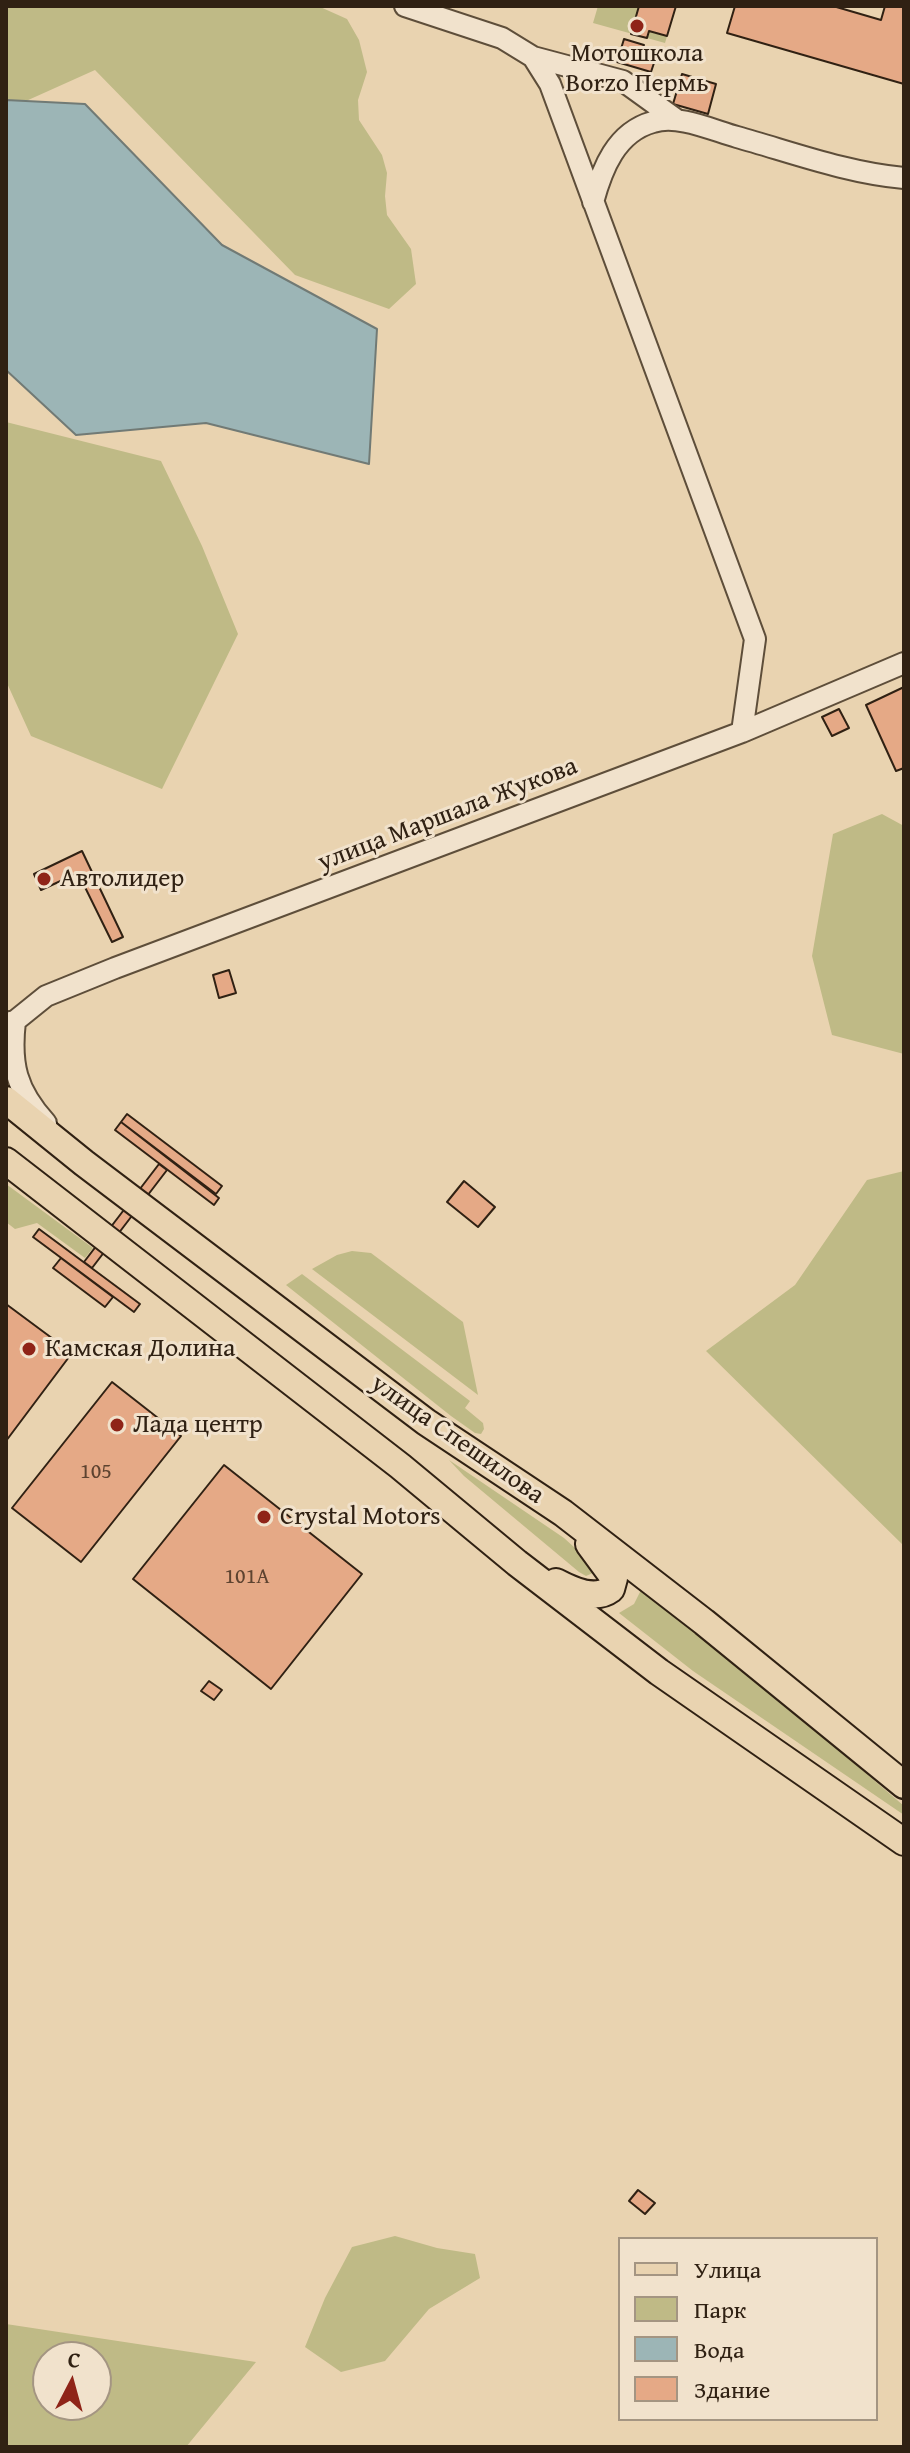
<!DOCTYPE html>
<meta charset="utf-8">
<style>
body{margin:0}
#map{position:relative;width:910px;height:2453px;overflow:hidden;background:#e9d3b0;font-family:"Gentium Book Plus",serif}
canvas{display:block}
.frame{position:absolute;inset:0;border:8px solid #302113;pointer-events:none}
.legend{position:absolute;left:618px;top:2237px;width:260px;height:184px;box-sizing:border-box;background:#f1e2cc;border:2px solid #a49582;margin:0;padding:10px 14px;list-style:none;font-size:24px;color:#302113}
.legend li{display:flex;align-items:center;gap:16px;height:40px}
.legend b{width:40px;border:2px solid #a49582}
.north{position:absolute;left:32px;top:2341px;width:80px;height:80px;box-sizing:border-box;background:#f1e2cc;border:2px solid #a49582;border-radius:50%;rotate:6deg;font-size:22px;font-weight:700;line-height:32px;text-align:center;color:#302113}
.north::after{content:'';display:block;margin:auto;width:28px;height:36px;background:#8f2418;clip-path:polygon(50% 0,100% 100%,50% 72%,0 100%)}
</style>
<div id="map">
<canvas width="910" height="2453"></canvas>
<div class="frame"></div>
<ul class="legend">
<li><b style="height:10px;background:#e9d3b0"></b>Улица</li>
<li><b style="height:22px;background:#bfba86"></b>Парк</li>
<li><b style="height:22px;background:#9cb5b6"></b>Вода</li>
<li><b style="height:22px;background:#e5a986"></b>Здание</li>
</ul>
<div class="north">С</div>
</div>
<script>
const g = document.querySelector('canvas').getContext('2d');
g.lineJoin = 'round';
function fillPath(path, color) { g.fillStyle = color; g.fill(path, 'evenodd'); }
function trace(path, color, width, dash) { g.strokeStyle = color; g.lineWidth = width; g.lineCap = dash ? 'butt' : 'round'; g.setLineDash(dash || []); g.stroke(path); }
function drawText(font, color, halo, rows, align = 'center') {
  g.font = font + ' "Gentium Book Plus",serif'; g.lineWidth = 6; g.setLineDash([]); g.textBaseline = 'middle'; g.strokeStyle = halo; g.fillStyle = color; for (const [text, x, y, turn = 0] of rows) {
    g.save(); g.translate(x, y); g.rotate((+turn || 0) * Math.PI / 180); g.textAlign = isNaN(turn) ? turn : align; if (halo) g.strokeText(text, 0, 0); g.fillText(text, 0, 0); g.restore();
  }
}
fillPath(new Path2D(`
 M 6,6 L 318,6 L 347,19 L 359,40 L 367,72 L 358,100 L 359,120 L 382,155 L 387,173 L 385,196 L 387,215 L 411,249 L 416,284 L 389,309 L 295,275 L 95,70 L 6,110 Z
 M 598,6 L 676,6 L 665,43 L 593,23 Z
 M 6,422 L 161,461 L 202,546 L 238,634 L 162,789 L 31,736 L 6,681 Z
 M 882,814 L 904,826 L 904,1054 L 832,1035 L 812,956 L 833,834 Z
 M 904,1171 L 904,1546 L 706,1351 L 795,1285 L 867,1180 Z
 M 6,1184 L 93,1248 L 85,1258 L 37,1223 L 15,1229 L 6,1222 Z
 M 352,1251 L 371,1253 L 463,1322 L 478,1395 L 312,1269 L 337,1255 Z
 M 302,1274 L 470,1401 L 465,1408 L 483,1423 L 484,1429 L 481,1434 L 475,1433 L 451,1416 L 286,1285 Z
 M 449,1460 L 564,1538 L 596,1567 L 595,1572 L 586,1576 L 579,1572 L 464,1476 Z
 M 642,1588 L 707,1637 L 904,1806 L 904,1815 L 693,1671 L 619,1613 L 634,1604 Z
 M 395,2236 L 437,2248 L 475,2254 L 480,2278 L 429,2309 L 385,2361 L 341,2372 L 305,2347 L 325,2298 L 352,2247 Z
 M 6,2324 L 256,2362 L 186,2447 L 6,2447 ZM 48,2357 L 96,2357 L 96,2405 L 48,2405 Z`), '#bfba86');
const water = new Path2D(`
 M 6,100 L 85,104 L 222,245 L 377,329 L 369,464 L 206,423 L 76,435 L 6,370 Z`);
fillPath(water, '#9cb5b6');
trace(water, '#717a75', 2);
const building = new Path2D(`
 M 639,6 L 676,6 L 667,36 L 649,31 L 647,38 L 631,34 Z
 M 735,6 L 833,6 L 881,20 L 885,6 L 904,7 L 904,84 L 727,33 Z
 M 624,39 L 644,45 L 642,50 L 657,54 L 651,72 L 617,62 Z
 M 682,74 L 716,84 L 708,114 L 673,104 Z
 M 904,687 L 904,768 L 896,771 L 866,705 Z
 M 839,709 L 849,728 L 832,736 L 822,717 Z
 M 82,851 L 123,937 L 112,942 L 78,873 L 41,890 L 34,874 Z
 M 229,970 L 236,993 L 219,998 L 213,975 Z
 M 127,1114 L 222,1186 L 216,1194 L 121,1122 Z
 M 121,1122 L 219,1198 L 214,1205 L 115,1130 Z
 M 159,1164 L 167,1170 L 92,1268 L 84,1262 Z
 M 464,1181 L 495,1207 L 478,1227 L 447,1202 Z
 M 39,1229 L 140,1304 L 134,1312 L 33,1237 Z
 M 61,1258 L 113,1297 L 105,1307 L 53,1268 Z
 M 6,1304 L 72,1353 L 6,1441 Z
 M 112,1382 L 181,1436 L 81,1562 L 12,1508 Z
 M 224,1465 L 362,1574 L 271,1689 L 133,1579 Z
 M 209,1681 L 222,1690 L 214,1700 L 201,1691 Z
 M 638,2190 L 655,2203 L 645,2214 L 629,2201 Z`);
fillPath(building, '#e5a986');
trace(building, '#302113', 2);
const minor = new Path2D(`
 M 405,6 L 502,38 L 533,57 L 550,84 L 755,639 L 742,732
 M 533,57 L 623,81 L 677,120
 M 593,202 C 602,169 616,132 653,122 C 678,114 712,130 737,137 C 791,152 847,173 904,178
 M 15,1021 C 10,1064 16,1090 46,1123
 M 6,1023 L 15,1021 L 46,996 L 115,968 L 742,732 L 904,663`);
const major = new Path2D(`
 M 6,1100 L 84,1163 L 426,1422 L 563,1513 L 704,1622 L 904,1785
 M 6,1161 L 400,1466 L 517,1563 L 659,1672 L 904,1842
 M 556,1582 C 573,1591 595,1601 611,1589 L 614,1578 L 589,1544`);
trace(minor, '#5e4e3a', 24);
trace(major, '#302113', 30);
trace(minor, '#f1e2cc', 20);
trace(major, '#e9d3b0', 26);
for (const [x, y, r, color] of [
 [637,26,8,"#8f2418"],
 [44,879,8,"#8f2418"],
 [29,1349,8,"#8f2418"],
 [117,1425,8,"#8f2418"],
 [264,1517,8,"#8f2418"]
]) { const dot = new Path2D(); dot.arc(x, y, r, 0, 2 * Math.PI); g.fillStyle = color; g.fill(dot); trace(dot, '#f1e2cc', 3); }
drawText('22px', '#5d4330', null, [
 ["105",96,1472],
 ["101А",247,1577]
]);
drawText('26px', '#302113', '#f1e2cc', [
 ["Мотошкола",637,54,"center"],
 ["Borzo Пермь",637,84,"center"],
 ["Автолидер",60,879],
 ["Камская Долина",45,1349],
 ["Лада центр",133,1425],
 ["Crystal Motors",280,1517]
], 'left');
drawText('26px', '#302113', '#f1e2cc', [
 ["улица Маршала Жукова",448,815,-21],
 ["улица Спешилова",457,1440,35]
]);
</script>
